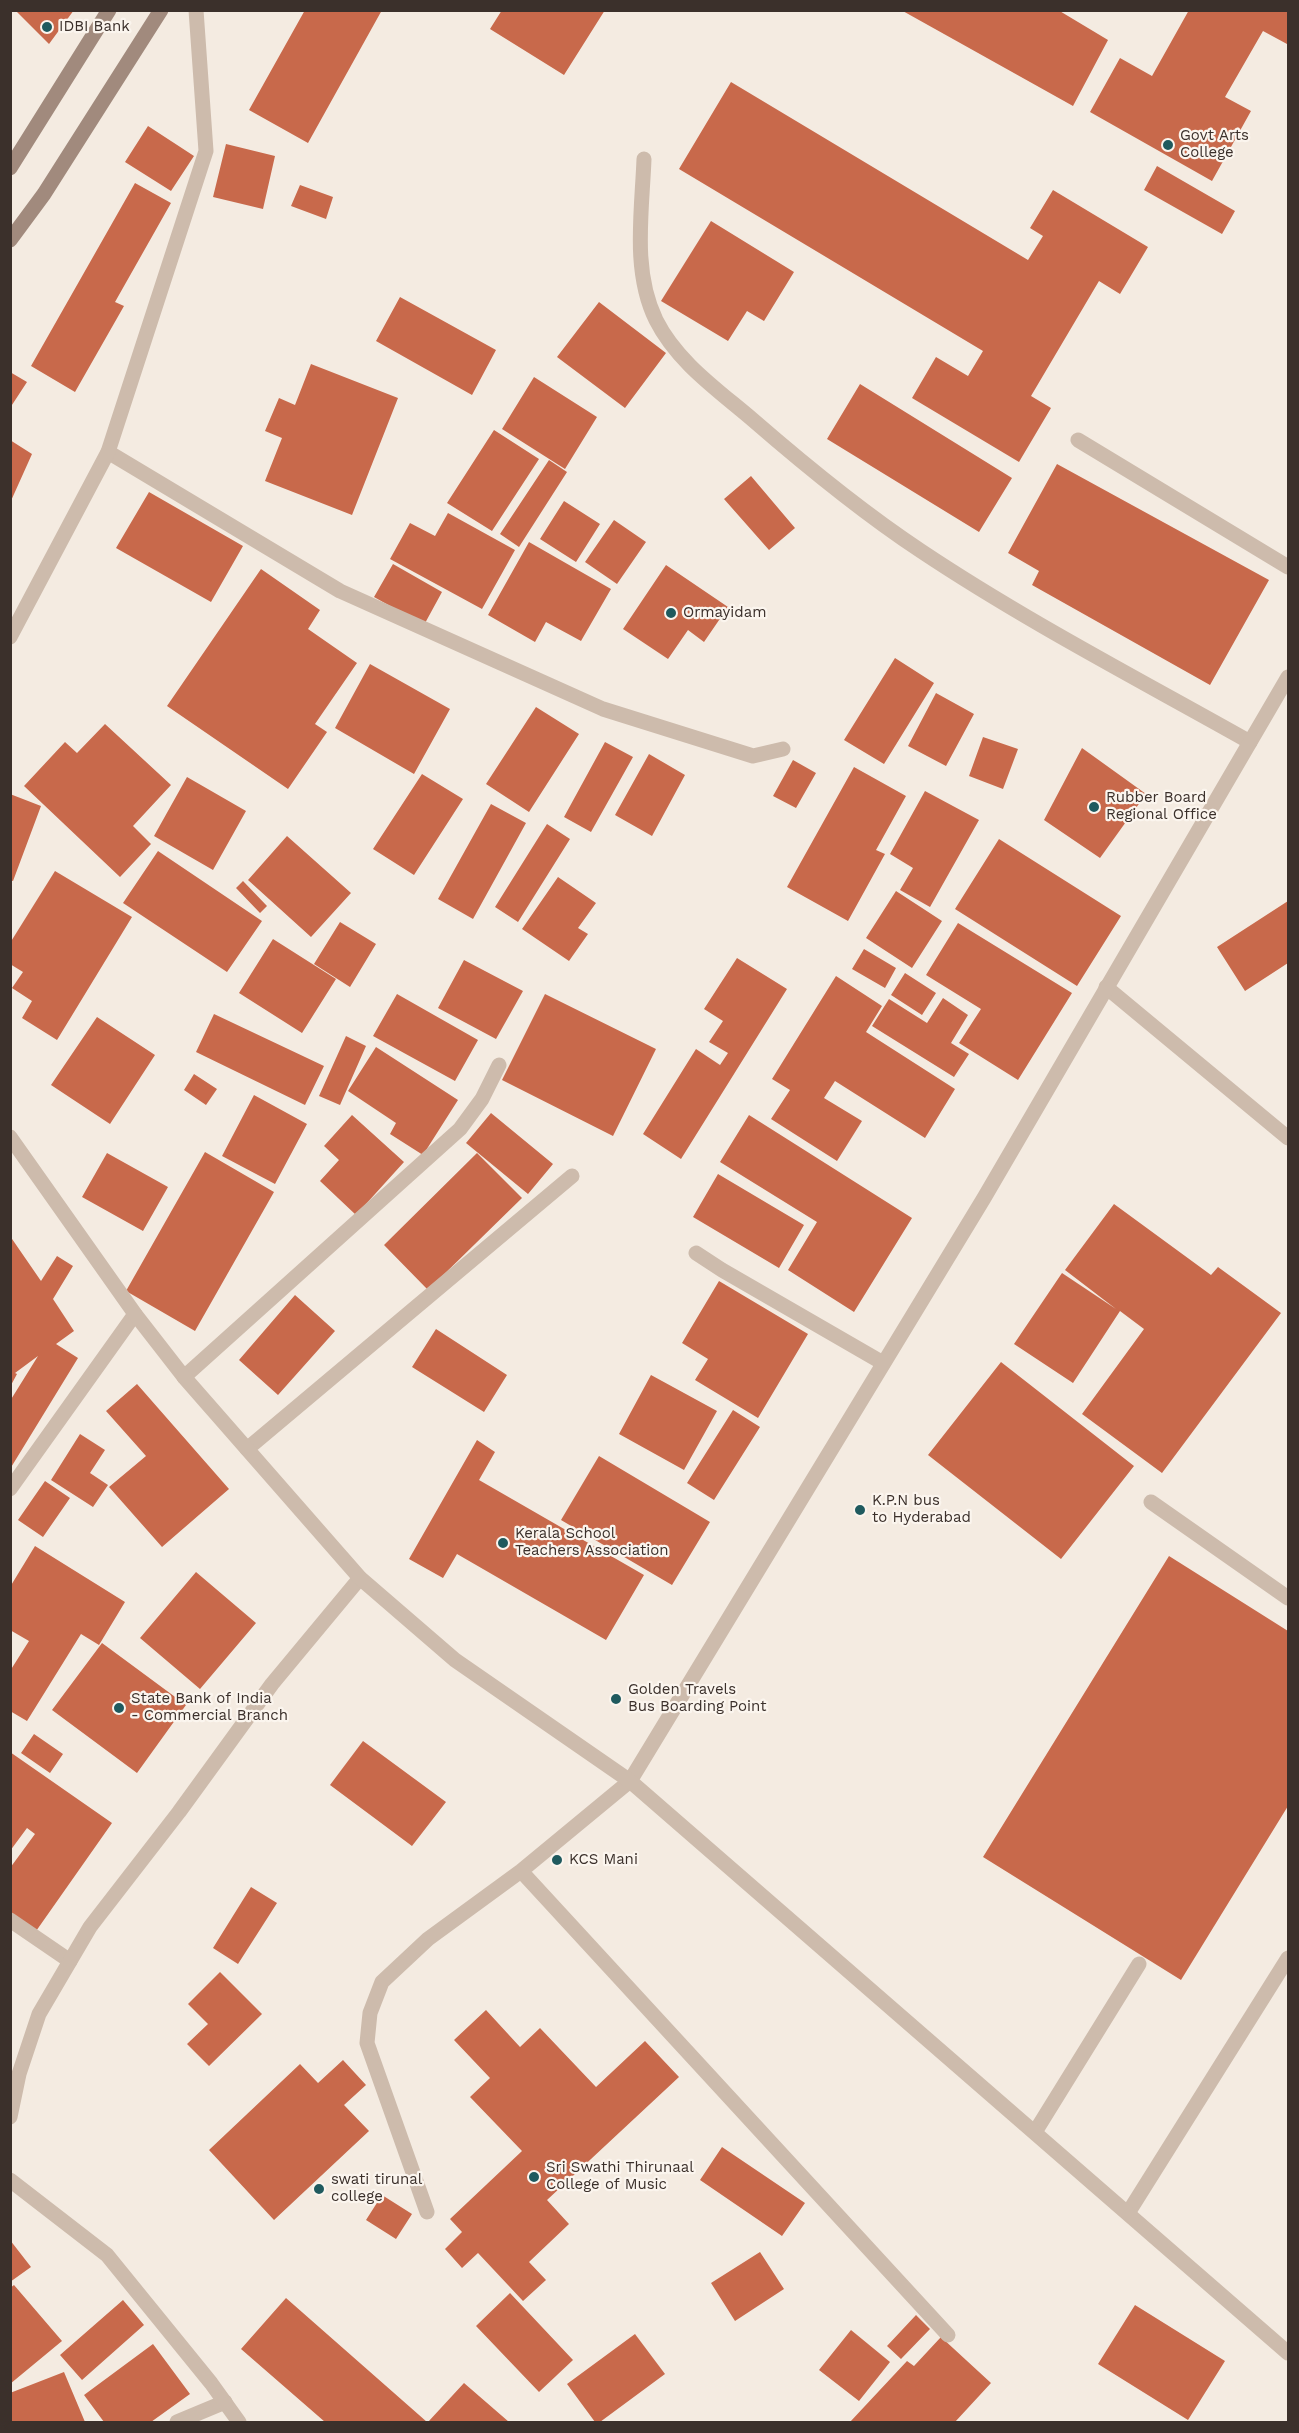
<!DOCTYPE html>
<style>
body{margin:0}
#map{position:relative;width:1299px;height:2433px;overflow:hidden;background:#f4ebe1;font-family:"Work Sans",sans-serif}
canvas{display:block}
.frame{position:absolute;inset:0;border:12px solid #3b302b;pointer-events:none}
</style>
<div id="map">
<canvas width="1299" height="2433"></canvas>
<div class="frame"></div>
</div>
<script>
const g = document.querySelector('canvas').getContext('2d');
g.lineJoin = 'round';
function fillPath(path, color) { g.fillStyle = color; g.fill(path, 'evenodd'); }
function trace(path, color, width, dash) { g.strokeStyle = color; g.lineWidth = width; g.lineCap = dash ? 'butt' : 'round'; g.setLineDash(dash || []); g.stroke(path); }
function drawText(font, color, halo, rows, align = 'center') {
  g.font = font + ' "Work Sans",sans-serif'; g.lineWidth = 4.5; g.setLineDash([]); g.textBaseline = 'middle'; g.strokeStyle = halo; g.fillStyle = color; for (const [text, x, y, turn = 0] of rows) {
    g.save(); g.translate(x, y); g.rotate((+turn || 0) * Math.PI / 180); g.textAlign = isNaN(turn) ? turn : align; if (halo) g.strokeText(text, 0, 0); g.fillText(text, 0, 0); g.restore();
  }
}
fillPath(new Path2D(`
 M 15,10 L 74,10 L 49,44 Z
 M 305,10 L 382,10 L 308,143 L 249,110 Z
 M 502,10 L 605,10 L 564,75 L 490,29 Z
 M 901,10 L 1058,10 L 1108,40 L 1073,106 Z
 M 1189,10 L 1288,10 L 1287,44 L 1263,31 L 1225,97 L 1251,111 L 1212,181 L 1090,112 L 1120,58 L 1152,76 Z
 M 731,82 L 1028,260 L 1043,236 L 1030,228 L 1053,190 L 1148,247 L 1120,294 L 1099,281 L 1031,396 L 1051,408 L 1019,462 L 912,398 L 936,357 L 968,376 L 983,351 L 679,169 Z
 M 148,126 L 194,156 L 171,191 L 125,162 Z
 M 226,144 L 275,156 L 263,209 L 213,197 Z
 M 1157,166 L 1235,211 L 1222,234 L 1144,190 Z
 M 135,183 L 171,203 L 115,302 L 124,306 L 75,392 L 31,366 Z
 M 300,185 L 333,197 L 326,219 L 291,206 Z
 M 711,221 L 794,272 L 764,321 L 747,311 L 728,341 L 661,301 Z
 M 400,297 L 496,350 L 472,395 L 376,341 Z
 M 599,302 L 666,353 L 625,408 L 557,357 Z
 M 311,364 L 398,398 L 352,515 L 265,481 L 282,438 L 265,431 L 279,398 L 295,405 Z
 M 10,372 L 27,382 L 10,408 Z
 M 534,377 L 597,417 L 565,469 L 502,429 Z
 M 860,384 L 1012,478 L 979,532 L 827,439 Z
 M 494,430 L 539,459 L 492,531 L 447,503 Z
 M 10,440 L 32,454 L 10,503 Z
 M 549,460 L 567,472 L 519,547 L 500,534 Z
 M 1057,464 L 1269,580 L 1210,685 L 1032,585 L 1039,571 L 1008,553 Z
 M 751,476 L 795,528 L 769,550 L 724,499 Z
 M 149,492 L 243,546 L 211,602 L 116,548 Z
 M 564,501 L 600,524 L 576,562 L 540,539 Z
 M 448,513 L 515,550 L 482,609 L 390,559 L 410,523 L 435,536 Z
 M 614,520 L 646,542 L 617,584 L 585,562 Z
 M 529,542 L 611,589 L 581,641 L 546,622 L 535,642 L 488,615 Z
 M 393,564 L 442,592 L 424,625 L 374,597 Z
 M 666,565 L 728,607 L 704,642 L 688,630 L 668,659 L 623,629 Z
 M 261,569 L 320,610 L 308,629 L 357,663 L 315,724 L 327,732 L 288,789 L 167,706 Z
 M 895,658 L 934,683 L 884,764 L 844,740 Z
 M 370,664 L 450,709 L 414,774 L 335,728 Z
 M 936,693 L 974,714 L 946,766 L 908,746 Z
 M 536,707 L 579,734 L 529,812 L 486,784 Z
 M 105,724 L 171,785 L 133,826 L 151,844 L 120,877 L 24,786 L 65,742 L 77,753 Z
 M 983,737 L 1018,749 L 1003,789 L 969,776 Z
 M 605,742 L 633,757 L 591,832 L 564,817 Z
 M 1082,748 L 1146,794 L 1100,858 L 1044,820 Z
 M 649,754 L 685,775 L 652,836 L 615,815 Z
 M 793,760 L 816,773 L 796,808 L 773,796 Z
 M 854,767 L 906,796 L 876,850 L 885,854 L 848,921 L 787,887 Z
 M 422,774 L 463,799 L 414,875 L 373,849 Z
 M 187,777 L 246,811 L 213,870 L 154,836 Z
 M 925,791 L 979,820 L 930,907 L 900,890 L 913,868 L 890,854 Z
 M 10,794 L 41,806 L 13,881 L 10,880 Z
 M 491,804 L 526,823 L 473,919 L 438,899 Z
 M 547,824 L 570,839 L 518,922 L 495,907 Z
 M 287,836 L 351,893 L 311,937 L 248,880 Z
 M 999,839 L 1121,916 L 1077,986 L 955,909 Z
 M 158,851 L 262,921 L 227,972 L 123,903 Z
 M 55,871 L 132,917 L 57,1040 L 22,1018 L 32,1001 L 12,988 L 23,972 L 10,964 L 10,943 Z
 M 558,877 L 596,903 L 578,928 L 588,934 L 569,961 L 522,929 Z
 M 243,881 L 267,906 L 260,913 L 236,888 Z
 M 896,891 L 942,921 L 912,968 L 866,938 Z
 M 1288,901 L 1288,963 L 1245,991 L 1217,947 Z
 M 340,922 L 376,944 L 350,987 L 314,964 Z
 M 958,923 L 1072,993 L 1018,1080 L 959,1043 L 981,1009 L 926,975 Z
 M 273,939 L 336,979 L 302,1033 L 239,993 Z
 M 864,949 L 896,968 L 885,988 L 852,969 Z
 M 737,958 L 787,989 L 681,1159 L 643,1134 L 696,1049 L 720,1065 L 728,1053 L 709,1042 L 723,1021 L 704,1009 Z
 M 464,960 L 523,991 L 496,1039 L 438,1008 Z
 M 905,973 L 936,993 L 922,1015 L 891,995 Z
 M 836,976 L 882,1006 L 866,1032 L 955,1089 L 925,1138 L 835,1081 L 824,1098 L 862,1121 L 837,1161 L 771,1119 L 790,1090 L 772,1079 Z
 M 397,994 L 478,1040 L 455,1081 L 373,1036 Z
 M 545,994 L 656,1049 L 613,1136 L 502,1080 Z
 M 943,998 L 968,1015 L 951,1043 L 969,1054 L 954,1077 L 872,1026 L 889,999 L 927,1023 Z
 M 214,1014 L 324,1066 L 305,1105 L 196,1052 Z
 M 97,1017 L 155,1055 L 110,1124 L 51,1085 Z
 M 346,1036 L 366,1046 L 340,1105 L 319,1096 Z
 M 376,1047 L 458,1100 L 423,1155 L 390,1134 L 396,1123 L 348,1091 Z
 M 194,1074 L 217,1089 L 206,1105 L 184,1090 Z
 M 254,1095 L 307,1124 L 275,1184 L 222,1156 Z
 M 491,1113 L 553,1164 L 528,1194 L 466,1143 Z
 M 352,1115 L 404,1162 L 356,1215 L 320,1181 L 339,1160 L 324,1146 Z
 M 749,1115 L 912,1218 L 854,1312 L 788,1270 L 817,1222 L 720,1162 Z
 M 205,1152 L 274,1192 L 195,1331 L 126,1291 Z
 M 107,1153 L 168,1187 L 143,1231 L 82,1197 Z
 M 477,1153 L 522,1198 L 428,1290 L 384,1245 Z
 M 718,1174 L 804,1225 L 779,1268 L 693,1217 Z
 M 1114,1204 L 1211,1275 L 1218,1267 L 1281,1313 L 1162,1473 L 1082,1414 L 1144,1329 L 1120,1311 L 1073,1383 L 1014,1344 L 1062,1273 L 1116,1309 L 1065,1270 Z
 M 10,1236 L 41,1281 L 57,1256 L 73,1266 L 53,1299 L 74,1331 L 56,1344 L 78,1358 L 10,1469 L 10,1401 L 38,1356 L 15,1373 L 17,1374 L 10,1387 Z
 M 719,1281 L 808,1334 L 758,1418 L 695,1380 L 708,1359 L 682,1343 Z
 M 295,1295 L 335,1331 L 278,1395 L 239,1360 Z
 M 436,1329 L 507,1375 L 484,1412 L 412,1367 Z
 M 1001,1362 L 1134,1466 L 1061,1559 L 928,1455 Z
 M 651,1375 L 717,1411 L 684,1470 L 619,1434 Z
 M 137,1384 L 229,1489 L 162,1547 L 109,1487 L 146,1456 L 106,1411 Z
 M 733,1410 L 760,1427 L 714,1500 L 687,1483 Z
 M 80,1434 L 105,1450 L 90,1473 L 108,1485 L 93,1507 L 51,1480 Z
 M 477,1440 L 495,1452 L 479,1480 L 644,1575 L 606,1640 L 457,1554 L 443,1578 L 409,1559 Z
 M 599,1456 L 710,1522 L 672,1585 L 561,1520 Z
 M 45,1481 L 70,1498 L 43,1537 L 18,1520 Z
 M 35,1546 L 125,1602 L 99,1645 L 81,1634 L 27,1721 L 10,1711 L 10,1671 L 29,1641 L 10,1630 L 10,1587 Z
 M 1169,1556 L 1288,1631 L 1288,1806 L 1181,1980 L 983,1857 Z
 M 196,1572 L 256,1623 L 200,1689 L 140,1638 Z
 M 102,1643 L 186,1705 L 137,1773 L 52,1710 Z
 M 34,1734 L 63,1754 L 50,1773 L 21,1753 Z
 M 363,1741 L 446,1802 L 412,1846 L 330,1785 Z
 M 10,1752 L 112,1823 L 34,1934 L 10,1917 L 10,1868 L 35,1834 L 27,1828 L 10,1851 Z
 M 251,1887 L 277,1903 L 238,1964 L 213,1948 Z
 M 220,1972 L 262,2014 L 209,2066 L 187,2044 L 208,2024 L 188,2004 Z
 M 486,2010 L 520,2047 L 540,2028 L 596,2087 L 645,2041 L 679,2077 L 547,2200 L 569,2224 L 529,2262 L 546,2280 L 523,2301 L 478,2253 L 462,2268 L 445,2249 L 462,2232 L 450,2219 L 522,2151 L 470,2097 L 490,2078 L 454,2040 Z
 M 343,2060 L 366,2085 L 344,2105 L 369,2131 L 274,2220 L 209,2150 L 300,2064 L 318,2083 Z
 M 722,2147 L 805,2203 L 782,2236 L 700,2180 Z
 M 382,2195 L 412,2214 L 396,2239 L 366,2220 Z
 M 10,2240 L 31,2267 L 10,2282 Z
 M 760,2252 L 784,2289 L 735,2321 L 711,2283 Z
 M 14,2285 L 62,2341 L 10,2384 L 10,2288 Z
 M 510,2293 L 573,2360 L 539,2392 L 476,2326 Z
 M 286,2298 L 427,2422 L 325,2422 L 241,2349 Z
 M 123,2300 L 144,2325 L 82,2380 L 60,2355 Z
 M 1135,2305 L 1225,2361 L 1188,2420 L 1098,2364 Z
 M 916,2315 L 930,2329 L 901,2359 L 887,2346 Z
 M 851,2330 L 890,2362 L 859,2401 L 819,2370 Z
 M 635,2334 L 665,2374 L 600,2422 L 595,2422 L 567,2384 Z
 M 941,2337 L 991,2383 L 955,2422 L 850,2422 L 907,2361 L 914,2366 Z
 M 153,2344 L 190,2394 L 151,2422 L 104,2422 L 84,2395 Z
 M 64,2372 L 85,2422 L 10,2422 L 10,2393 Z
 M 464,2383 L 509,2422 L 428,2422 Z`), '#c8694b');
trace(new Path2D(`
 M 644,159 C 642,212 632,271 656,320 C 677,362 718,390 753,420 C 806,466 862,512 921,551 C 1026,621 1140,680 1250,742
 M 1078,440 L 1288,567
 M 1106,987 L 1288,1138
 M 696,1253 L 722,1270 L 883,1363
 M 1151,1502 L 1288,1598
 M 521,1871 L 948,2335
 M 10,1920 L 70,1961
 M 1035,2132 L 1139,1964
 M 427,2212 L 367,2043 L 370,2013 L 382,1982 L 428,1939 L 521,1871 L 630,1781
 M 1128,2213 L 1288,1958
 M 177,2422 L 225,2402`), '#cdbbac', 15);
trace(new Path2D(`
 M 108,452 L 340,591 L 603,709 L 753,756 L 783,749
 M 184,1377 L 460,1129 L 482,1099 L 499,1065
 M 247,1449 L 572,1176
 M 10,1489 L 135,1314
 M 630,1781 L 984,1198 L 1288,677
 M 10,2117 L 19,2074 L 39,2014 L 90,1927 L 179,1812 L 272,1684 L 360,1578
 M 10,2180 L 107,2255 L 211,2383 L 239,2422`), '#cdbbac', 15);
trace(new Path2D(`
 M 10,637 L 108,452 L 206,151 L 196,10
 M 10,1137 L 135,1314 L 184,1377 L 360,1578 L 455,1660 L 630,1781 L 1288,2353`), '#cdbbac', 15);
trace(new Path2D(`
 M 10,168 L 109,10
 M 10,240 L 44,194 L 161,10`), '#a18a7d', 15);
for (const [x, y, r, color] of [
 [47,27,6,"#1f5a5e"],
 [1168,145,6,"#1f5a5e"],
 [671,613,6,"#1f5a5e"],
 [1094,807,6,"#1f5a5e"],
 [860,1510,6,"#1f5a5e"],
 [503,1543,6,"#1f5a5e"],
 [616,1699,6,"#1f5a5e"],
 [119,1708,6,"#1f5a5e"],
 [557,1860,6,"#1f5a5e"],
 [534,2177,6,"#1f5a5e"],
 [319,2189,6,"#1f5a5e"]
]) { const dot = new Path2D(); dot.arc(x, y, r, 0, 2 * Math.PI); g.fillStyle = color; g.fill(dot); trace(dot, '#fbf5ee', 2); }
drawText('15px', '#3b302b', '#fbf5ee', [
 ["IDBI Bank",59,27],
 ["Govt Arts",1180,136],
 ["College",1180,153],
 ["Ormayidam",683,613],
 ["Rubber Board",1106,798],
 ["Regional Office",1106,815],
 ["K.P.N bus",872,1501],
 ["to Hyderabad",872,1518],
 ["Kerala School",515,1534],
 ["Teachers Association",515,1551],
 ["Golden Travels",628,1690],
 ["Bus Boarding Point",628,1707],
 ["State Bank of India",131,1699],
 ["- Commercial Branch",131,1716],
 ["KCS Mani",569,1860],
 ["Sri Swathi Thirunaal",546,2168],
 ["College of Music",546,2185],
 ["swati tirunal",331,2180],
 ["college",331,2197]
], 'left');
</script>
